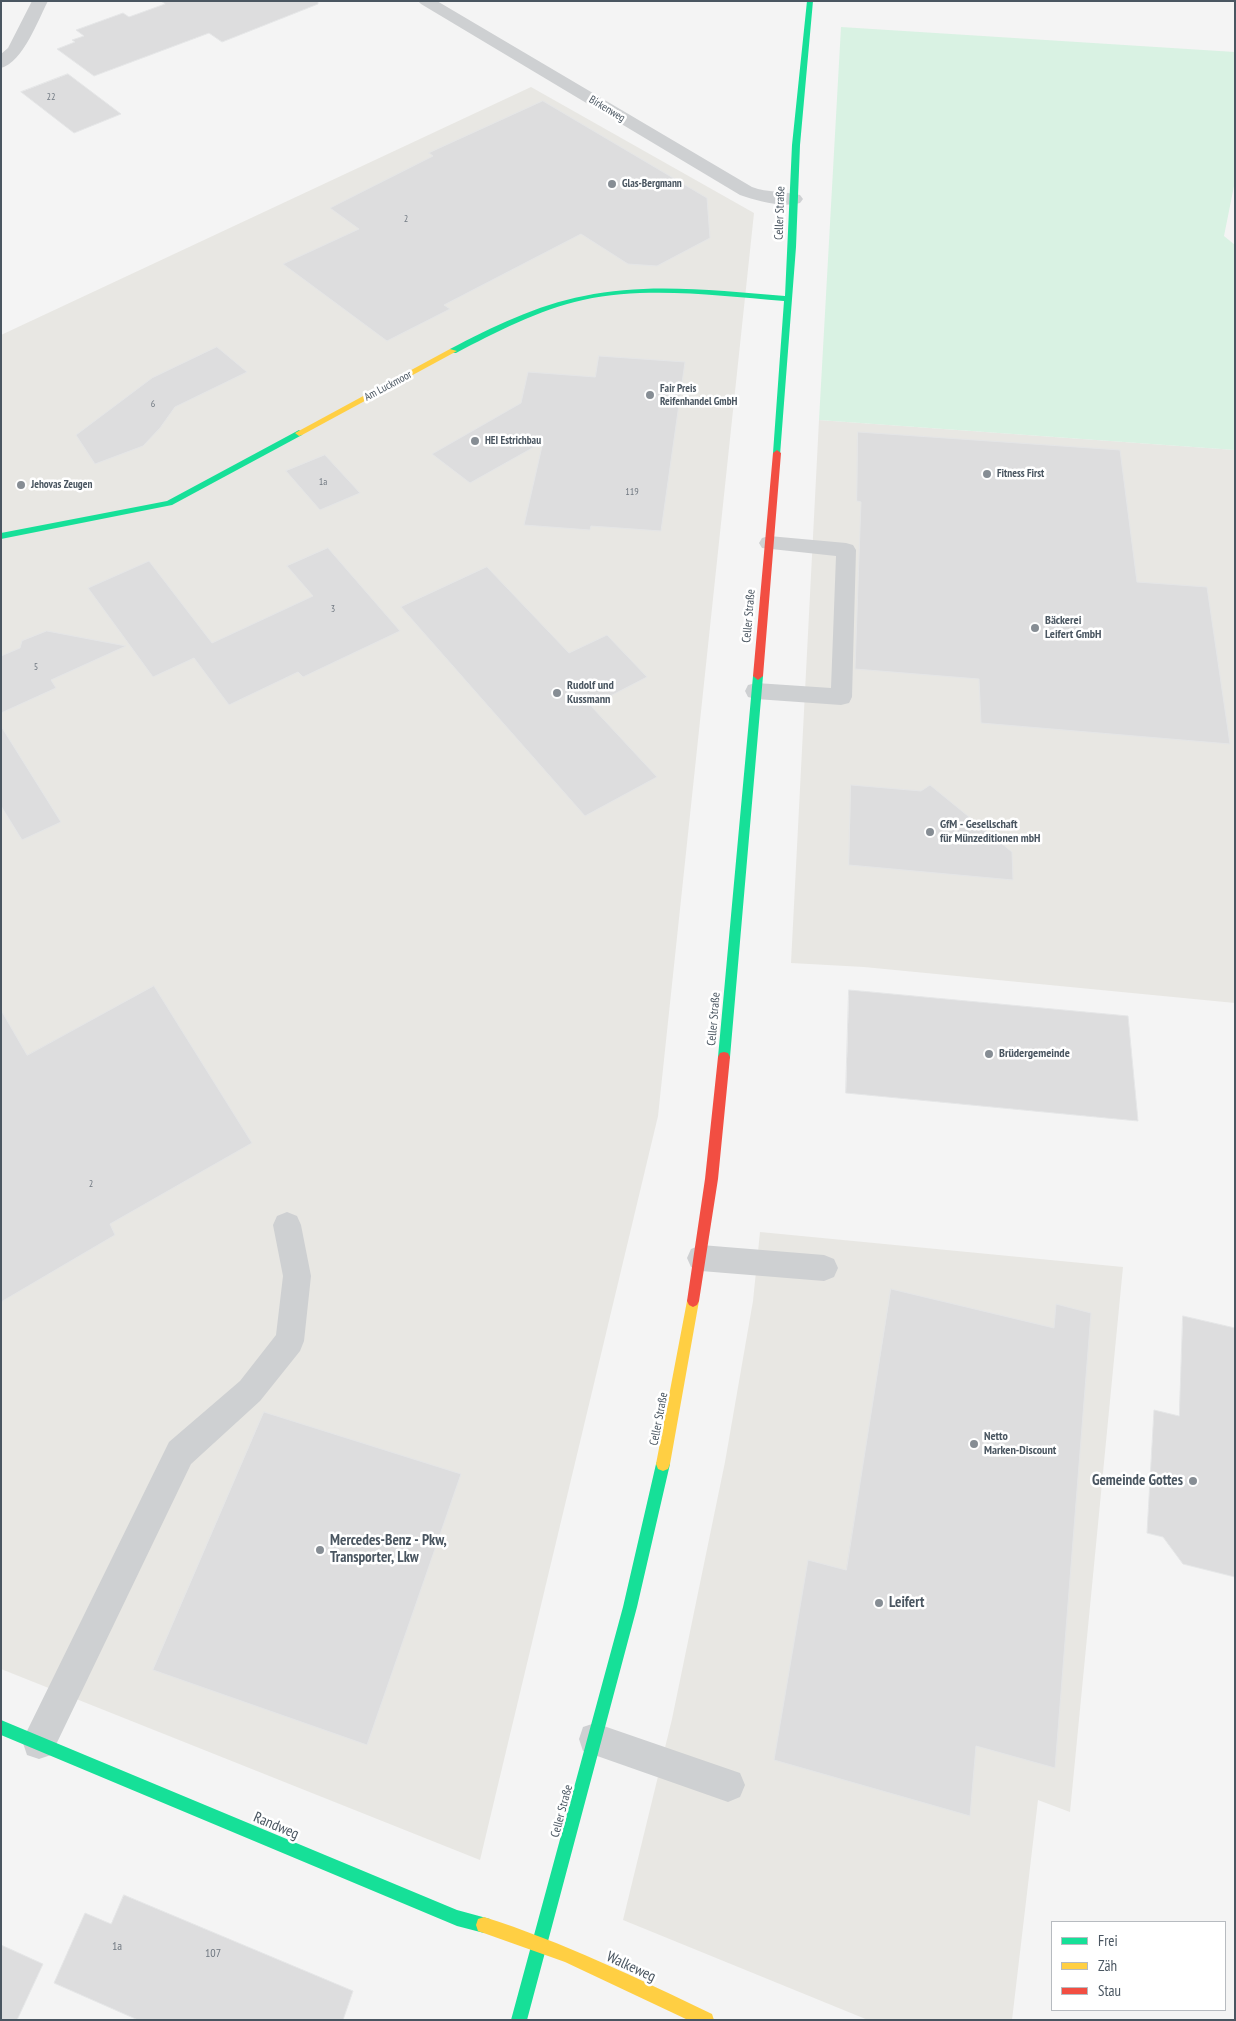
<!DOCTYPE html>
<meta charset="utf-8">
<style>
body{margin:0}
#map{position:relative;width:1236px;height:2021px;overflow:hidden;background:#f4f4f4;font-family:"PT Sans Narrow",sans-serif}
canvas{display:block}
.frame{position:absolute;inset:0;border:2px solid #4a5661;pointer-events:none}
.legend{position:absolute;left:1051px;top:1921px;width:175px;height:90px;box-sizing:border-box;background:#fff;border:1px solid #b7bbc0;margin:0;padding:6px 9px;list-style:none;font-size:15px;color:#4a5661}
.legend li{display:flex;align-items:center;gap:10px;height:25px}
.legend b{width:25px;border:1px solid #b7bbc0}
</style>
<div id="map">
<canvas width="1236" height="2021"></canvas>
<div class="frame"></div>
<ul class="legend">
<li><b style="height:6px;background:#16e098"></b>Frei</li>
<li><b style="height:6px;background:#ffcf43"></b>Zäh</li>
<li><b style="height:6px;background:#f24e42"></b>Stau</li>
</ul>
</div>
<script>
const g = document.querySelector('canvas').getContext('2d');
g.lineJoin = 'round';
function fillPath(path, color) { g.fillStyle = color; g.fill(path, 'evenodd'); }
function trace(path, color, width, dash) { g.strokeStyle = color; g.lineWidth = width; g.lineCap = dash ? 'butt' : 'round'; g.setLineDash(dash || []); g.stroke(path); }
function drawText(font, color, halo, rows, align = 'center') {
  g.font = font + ' "PT Sans Narrow",sans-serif'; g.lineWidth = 5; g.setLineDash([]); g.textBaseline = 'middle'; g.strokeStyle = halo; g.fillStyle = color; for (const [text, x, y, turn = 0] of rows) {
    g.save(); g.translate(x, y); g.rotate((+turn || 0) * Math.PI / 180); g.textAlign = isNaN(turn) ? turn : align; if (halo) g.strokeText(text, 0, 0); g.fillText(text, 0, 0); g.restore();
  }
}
fillPath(new Path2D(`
 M 531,87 L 754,213 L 658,1116 L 480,1860 L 1,1669 L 1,335 Z
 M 819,420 L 1235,450 L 1235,1003 L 864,967 L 791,963 Z
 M 760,1232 L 1123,1267 L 1070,1812 L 1038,1800 L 1012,2020 L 868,2020 L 623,1920 L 672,1719 L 725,1462 L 753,1301 Z`), '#e8e7e3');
fillPath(new Path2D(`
 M 841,27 L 1235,52 L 1235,181 L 1224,236 L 1235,245 L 1235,450 L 819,420 Z`), '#d9f2e3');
const building = new Path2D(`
 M 161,1 L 318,1 L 318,4 L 222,42 L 209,33 L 94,76 L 57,49 L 75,42 L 72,40 L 84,36 L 76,30 L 123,13 L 129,17 L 165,4 Z
 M 68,74 L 121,114 L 74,133 L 21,92 Z
 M 543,101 L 707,198 L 710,238 L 657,266 L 628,264 L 581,234 L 444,305 L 450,309 L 387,341 L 283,264 L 359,229 L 330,208 L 433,156 L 429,153 Z
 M 217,347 L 247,372 L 175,407 L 160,428 L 143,446 L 95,464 L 76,435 L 152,378 Z
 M 599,356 L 685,362 L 661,531 L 591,526 L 590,530 L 524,525 L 543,442 L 470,483 L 432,454 L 521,403 L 528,372 L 595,377 Z
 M 858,432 L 1120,450 L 1137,582 L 1207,587 L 1230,744 L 981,723 L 979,679 L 855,669 L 861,502 L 857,501 Z
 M 325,455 L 360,493 L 320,510 L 286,471 Z
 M 328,548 L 400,631 L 303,677 L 298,672 L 229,705 L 194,658 L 153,677 L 88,588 L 149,561 L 212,643 L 313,596 L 287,566 Z
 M 487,567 L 569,653 L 607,635 L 647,677 L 591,706 L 657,777 L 585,816 L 401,607 Z
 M 47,631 L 126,646 L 51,680 L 56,688 L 1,713 L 1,656 L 20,648 L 22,641 Z
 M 1,726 L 61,822 L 22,840 L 1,806 Z
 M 851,785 L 921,791 L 930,785 L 1012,852 L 1013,880 L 849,865 Z
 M 154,986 L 252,1143 L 110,1224 L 115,1235 L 1,1302 L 1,1010 L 27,1055 Z
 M 849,990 L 1128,1016 L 1138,1121 L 846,1093 Z
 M 891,1289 L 1054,1328 L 1056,1304 L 1091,1313 L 1055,1768 L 976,1746 L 970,1816 L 774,1760 L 808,1560 L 846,1570 Z
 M 1183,1316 L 1235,1328 L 1235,1577 L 1183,1564 L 1163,1537 L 1147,1533 L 1154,1410 L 1179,1416 Z
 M 264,1412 L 461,1474 L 367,1745 L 153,1670 Z
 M 124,1895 L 353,1991 L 343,2020 L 138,2020 L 54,1983 L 85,1913 L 111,1924 Z
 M 1,1945 L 43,1964 L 17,2020 L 1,2020 Z`);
fillPath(building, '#ddddde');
trace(building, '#e5e6e7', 1);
fillPath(new Path2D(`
 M 769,536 L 846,543 L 853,545 L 856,550 L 852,697 L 849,703 L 841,705 L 756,699 L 748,697 L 745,691 L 748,685 L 756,683 L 831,688 L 836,556 L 762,548 L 759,543 L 762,538 Z
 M 287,1212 L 297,1216 L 301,1225 L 311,1276 L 304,1341 L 300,1351 L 260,1401 L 191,1464 L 51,1755 L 39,1759 L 27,1755 L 23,1743 L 27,1731 L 169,1442 L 240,1381 L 276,1335 L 283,1276 L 273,1225 L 277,1216 Z
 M 701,1245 L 824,1255 L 834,1259 L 838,1268 L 834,1277 L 824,1281 L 701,1271 L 691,1267 L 687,1258 L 691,1249 Z
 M 595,1723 L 740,1773 L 745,1785 L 740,1797 L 728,1802 L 583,1751 L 579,1739 L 583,1727 Z`), '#ced0d2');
fillPath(new Path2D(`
 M 32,1 L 48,1 C 38,20 23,62 1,68 L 1,54 L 8,48 Z
 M 418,1 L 437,1 L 752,187 C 768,193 784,191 800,195 L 803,199 L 800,203 C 781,208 758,201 740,195 L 421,4 Z`), '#ced0d2');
fillPath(new Path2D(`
 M 807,1 L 813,1 L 800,145 L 796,247 L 780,455 L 777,456 L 773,453 L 784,301 C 718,296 649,286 583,300 C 538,310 496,332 456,353 L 450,353 L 450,349 C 492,327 537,305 584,296 C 650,282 718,291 785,296 L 792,145 Z
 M 299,430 L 303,433 L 302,435 L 172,505 L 1,539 L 1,533 L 167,501 Z
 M 758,672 L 763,676 L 730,1057 L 728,1061 L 724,1062 L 720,1061 L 718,1057 L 753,676 Z
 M 663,1457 L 668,1459 L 670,1464 L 637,1607 L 527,2020 L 511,2020 L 623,1607 L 656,1464 L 658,1459 Z
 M 1,1720 L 457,1910 L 490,1919 L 492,1925 L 490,1931 L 484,1933 L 457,1926 L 1,1735 Z`), '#16e098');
fillPath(new Path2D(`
 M 450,349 L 457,351 L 302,435 L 299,436 L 295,433 Z
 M 693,1295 L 697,1297 L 699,1301 L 670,1464 L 668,1469 L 663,1471 L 658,1469 L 656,1464 L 687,1301 L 689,1297 Z
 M 484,1917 C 563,1942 637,1978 712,2014 L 714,2020 L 688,2020 L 565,1962 L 478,1931 L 476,1925 L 478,1919 Z`), '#ffcf43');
fillPath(new Path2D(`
 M 777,450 L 781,453 L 763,676 L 758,680 L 753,676 L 773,453 Z
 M 724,1052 L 728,1053 L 730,1057 L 718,1179 L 699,1301 L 697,1305 L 693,1307 L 689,1305 L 687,1301 L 705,1179 L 718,1057 L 720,1053 Z`), '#f24e42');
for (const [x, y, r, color] of [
 [612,184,5,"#868d94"],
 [650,395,5,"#868d94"],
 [475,441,5,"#868d94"],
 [987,474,5,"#868d94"],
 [21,485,5,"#868d94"],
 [1035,628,5,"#868d94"],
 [557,693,5,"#868d94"],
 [930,832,5,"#868d94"],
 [989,1054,5,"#868d94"],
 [974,1444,5,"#868d94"],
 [1193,1481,5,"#868d94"],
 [320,1550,5,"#868d94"],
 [879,1603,5,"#868d94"]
]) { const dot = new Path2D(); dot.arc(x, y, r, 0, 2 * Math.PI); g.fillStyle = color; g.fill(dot); trace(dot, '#fff', 2); }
drawText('10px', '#707881', null, [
 ["22",51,97],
 ["2",406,219],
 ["6",153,404],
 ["1a",323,482],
 ["119",632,492],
 ["3",333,609],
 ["5",36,667],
 ["2",91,1184]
]);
drawText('11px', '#4a5661', '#fff', [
 ["Birkenweg",607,109,31],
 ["Am Luckmoor",388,386,-28]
]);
drawText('bold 11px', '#4a5661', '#fff', [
 ["Glas-Bergmann",622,184],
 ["Fair Preis",660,389],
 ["Reifenhandel GmbH",660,402],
 ["HEI Estrichbau",485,441],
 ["Fitness First",997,474],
 ["Jehovas Zeugen",31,485]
], 'left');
drawText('12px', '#4a5661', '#fff', [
 ["Celler Straße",780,213,-88],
 ["Celler Straße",749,616,-85],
 ["Celler Straße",714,1019,-85],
 ["Celler Straße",659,1419,-79],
 ["Celler Straße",562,1811,-75]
]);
drawText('bold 12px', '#4a5661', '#fff', [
 ["Bäckerei",1045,621],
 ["Leifert GmbH",1045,635],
 ["Rudolf und",567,686],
 ["Kussmann",567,700],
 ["GfM - Gesellschaft",940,825],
 ["für Münzeditionen mbH",940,839],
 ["Brüdergemeinde",999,1054],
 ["Netto",984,1437],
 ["Marken-Discount",984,1451]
], 'left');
drawText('12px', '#707881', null, [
 ["1a",117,1947],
 ["107",213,1954]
]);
drawText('bold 15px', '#4a5661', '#fff', [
 ["Gemeinde Gottes",1183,1481,"right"],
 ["Mercedes-Benz - Pkw,",330,1541],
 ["Transporter, Lkw",330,1558],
 ["Leifert",889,1603]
], 'left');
drawText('15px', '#4a5661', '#fff', [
 ["Randweg",276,1826,23],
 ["Walkeweg",631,1967,25]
]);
</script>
